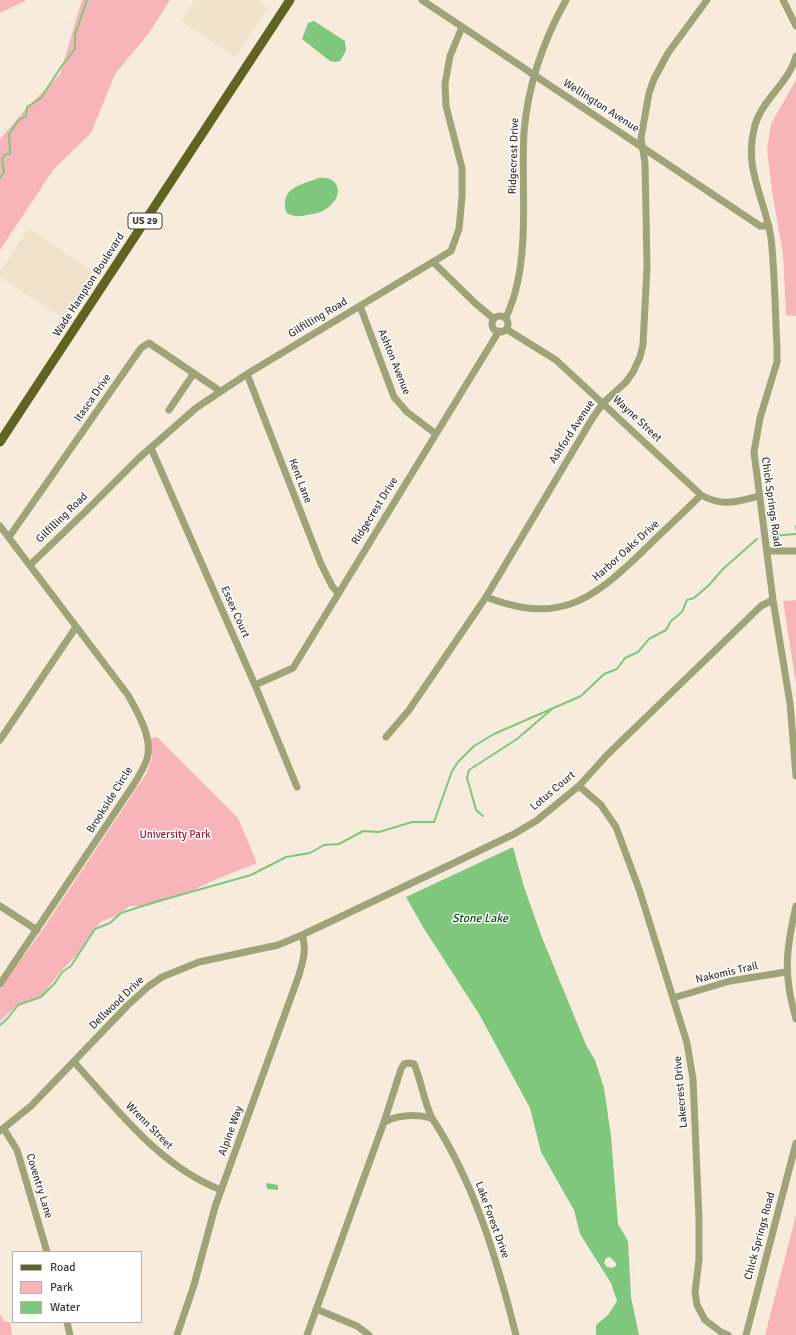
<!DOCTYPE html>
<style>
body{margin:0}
#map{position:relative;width:796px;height:1335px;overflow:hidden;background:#f7ecdb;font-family:Signika,sans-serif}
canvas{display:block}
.legend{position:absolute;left:12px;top:1251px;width:130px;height:72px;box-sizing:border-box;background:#fff;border:1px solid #b3b1ae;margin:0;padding:5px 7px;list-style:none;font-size:12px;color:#403c35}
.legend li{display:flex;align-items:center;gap:8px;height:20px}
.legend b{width:20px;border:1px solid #b3b1ae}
</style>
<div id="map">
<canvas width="796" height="1335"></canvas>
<ul class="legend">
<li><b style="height:5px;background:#606322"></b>Road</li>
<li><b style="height:11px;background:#f7b5ba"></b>Park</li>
<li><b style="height:11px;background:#7fc77d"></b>Water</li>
</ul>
</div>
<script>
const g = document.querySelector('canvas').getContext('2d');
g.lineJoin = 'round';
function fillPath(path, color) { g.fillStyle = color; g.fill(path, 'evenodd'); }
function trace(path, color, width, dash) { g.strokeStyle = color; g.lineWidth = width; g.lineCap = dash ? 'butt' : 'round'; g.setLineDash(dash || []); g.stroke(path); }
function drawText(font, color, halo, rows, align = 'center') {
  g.font = font + ' Signika,sans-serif'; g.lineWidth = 3; g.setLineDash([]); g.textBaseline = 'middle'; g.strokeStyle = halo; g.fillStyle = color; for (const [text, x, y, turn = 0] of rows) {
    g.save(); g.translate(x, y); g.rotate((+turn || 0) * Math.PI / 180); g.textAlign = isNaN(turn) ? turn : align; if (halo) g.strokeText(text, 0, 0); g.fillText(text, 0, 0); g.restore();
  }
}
fillPath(new Path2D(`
 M 195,0 L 257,0 L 268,8 L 235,57 L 181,21 Z
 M 28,228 L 93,272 L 63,318 L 0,277 L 0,272 Z`), '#efe1ca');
fillPath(new Path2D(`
 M 0,0 L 27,0 L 0,13 Z
 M 82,0 L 170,0 L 149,33 L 115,74 L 91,133 L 53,170 L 0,250 L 0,139 L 24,111 L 60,74 Z
 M 796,80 L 796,316 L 786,315 L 783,254 L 772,191 L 767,150 L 771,124 Z
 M 796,600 L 796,684 L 783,601 Z
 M 157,737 L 238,818 L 257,863 L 212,881 L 194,890 L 148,906 L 130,906 L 116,916 L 100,922 L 76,956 L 60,972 L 42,996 L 14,1008 L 0,1021 L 0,989 L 41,932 L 146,774 L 152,759 L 150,738 Z
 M 796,1215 L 796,1335 L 765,1335 Z
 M 0,1314 L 4,1321 L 10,1322 L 12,1335 L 0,1335 Z`), '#f7b5ba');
fillPath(new Path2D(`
 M 314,21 L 345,41 L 346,51 L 340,61 L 335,62 L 330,61 L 302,39 L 308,23 Z
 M 319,178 C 339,176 344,194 330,206 C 323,212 315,214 307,215 C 299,217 292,217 286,212 C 280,187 301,185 319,178 Z
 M 513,847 L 524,887 L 541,935 L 586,1045 L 595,1060 L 604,1088 L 611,1136 L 618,1224 L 628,1241 L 631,1297 L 639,1335 L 596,1335 L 596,1325 L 608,1315 L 617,1301 L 611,1283 L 580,1234 L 574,1210 L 541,1152 L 530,1108 L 479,1014 L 423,927 L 406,897 ZM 610,1257 L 616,1263 L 616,1266 L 612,1268 L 607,1267 L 604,1263 L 606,1258 Z
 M 267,1183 L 278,1185 L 278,1190 L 268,1189 L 266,1186 Z`), '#7fc77d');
trace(new Path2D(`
 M 0,178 L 4,172 L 2,159 L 6,154 L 10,154 L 10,152 L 9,134 L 19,120 L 26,116 L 27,107 L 41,98 L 61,67 L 75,49 L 75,35 L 87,0
 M 796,526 L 796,529
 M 772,536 L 796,534
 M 483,816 L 476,810 L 475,806 L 467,778 L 469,770 L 517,739 L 552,709
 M 0,1025 L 7,1019 L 18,1005 L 41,997 L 55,983 L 62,972 L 71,966 L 95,929 L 110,923 L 121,913 L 155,902 L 251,875 L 286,857 L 310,853 L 324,845 L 339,844 L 363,831 L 379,832 L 412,822 L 434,822 L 452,771 L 458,762 L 474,746 L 494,734 L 581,696 L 604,674 L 617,669 L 625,658 L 638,652 L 649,639 L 666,630 L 671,621 L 682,612 L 687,600 L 694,598 L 709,585 L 724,568 L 757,539`), '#7fc77d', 2);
trace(new Path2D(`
 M 422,0 L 760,226 L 769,226
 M 783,0 L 796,26
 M 796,56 C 789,84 760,100 754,129 C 744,170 765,199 771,238 C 775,274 775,311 777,347 L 777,362 L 760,418 L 754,452 L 773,600 L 790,703 L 796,776
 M 433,262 L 475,303 L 494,319
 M 360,306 L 394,397 L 407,412 L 436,434
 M492 324a8 8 0 1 1 16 0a8 8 0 1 1-16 0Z
 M 506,318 C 509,310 513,301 515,293 C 529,242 521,184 524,132 C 528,85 543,41 566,0
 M 506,329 L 556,360 L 701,495 C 723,507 736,502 759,496
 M 247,374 L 321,564 L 332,586 L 338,593
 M 169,410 L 194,373
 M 151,448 L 255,685 L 297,787
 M 0,526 L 128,695 C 138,713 153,738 147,759 C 144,768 139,776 134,784 L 0,984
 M 9,537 L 141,348 L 149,343 L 220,391
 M 767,551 L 796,551
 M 30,565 L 84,513 L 139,458 L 196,408 L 247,374 L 451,251 L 459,229 L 462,197 L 462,168 L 446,106 L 445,84 L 450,56 L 462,27
 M 486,597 C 556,624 589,603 640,554 C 660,534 681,515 701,495
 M 255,685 L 293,668 L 499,331
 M 386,737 L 409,710 L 486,597 L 592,419 L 603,403 L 626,382 L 633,372 L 640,357 L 643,345 L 647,267 L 645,163 L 641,138 L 649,93 L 654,79 L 668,53 L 707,0
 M 0,740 L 76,627
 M 579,786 L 601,805 L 616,827 L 640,892 L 687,1043 L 693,1079 L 699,1219 L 699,1260 L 695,1292 L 697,1305 L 705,1320 L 721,1332 L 728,1335
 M 0,906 L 37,930
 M 796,906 C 786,949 783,975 796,1019
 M 673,998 L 730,981 L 786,972
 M 74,1062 C 117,1109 159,1166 221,1190
 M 384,1122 L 401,1069 L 404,1064 L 409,1063 L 414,1064 C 422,1082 423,1100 432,1118
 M 4,1129 L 17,1150 L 47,1252
 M 0,1131 L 31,1106 L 128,1005 L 149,986 L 162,977 L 199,962 L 278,945 L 302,935 L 456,862 L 514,834 L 536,821 L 579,786 L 607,755 L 761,606 L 773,600
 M 316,1309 L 357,1326 L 369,1335
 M 67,1322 L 70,1335
 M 177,1335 L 194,1285 L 215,1207 L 299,975 C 303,961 307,949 302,935
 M 307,1335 L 384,1122 C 400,1114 415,1114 432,1118 C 475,1184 497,1260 516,1335
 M 746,1335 L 796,1143`), '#a0a37a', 7);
trace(new Path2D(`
 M 0,442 L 290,0`), '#606322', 9);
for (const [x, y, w] of [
 [145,221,34]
]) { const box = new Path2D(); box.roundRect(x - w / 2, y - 8, w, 16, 3); g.fillStyle = '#fff'; g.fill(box); trace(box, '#403c35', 1); }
drawText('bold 10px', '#403c35', null, [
 ["US 29",145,221]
]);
drawText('11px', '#403c35', '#fff', [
 ["Wellington Avenue",601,106,33],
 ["Ridgecrest Drive",514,156,-88],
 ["Wade Hampton Boulevard",89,285,-57],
 ["Gilfilling Road",318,318,-31],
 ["Ashton Avenue",394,362,68],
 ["Itasca Drive",93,398,-55],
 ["Wayne Street",637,419,43],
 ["Ashford Avenue",572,432,-57],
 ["Kent Lane",300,481,69],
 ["Chick Springs Road",771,502,82],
 ["Ridgecrest Drive",375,511,-58],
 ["Gilfilling Road",62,518,-44],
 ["Harbor Oaks Drive",626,551,-42],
 ["Essex Court",235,612,66],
 ["Lotus Court",553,791,-40],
 ["Brookside Circle",110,800,-58],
 ["Nakomis Trail",727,973,-13],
 ["Dellwood Drive",117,1003,-44],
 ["Lakecrest Drive",681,1092,-95],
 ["Wrenn Street",149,1126,45],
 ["Alpine Way",231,1131,-70],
 ["Coventry Lane",39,1186,73],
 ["Lake Forest Drive",492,1220,70],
 ["Chick Springs Road",760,1236,-75]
]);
drawText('11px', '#9a1f3a', '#fff', [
 ["University Park",175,835]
]);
drawText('italic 12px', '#02540a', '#fff', [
 ["Stone Lake",480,919]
]);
</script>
